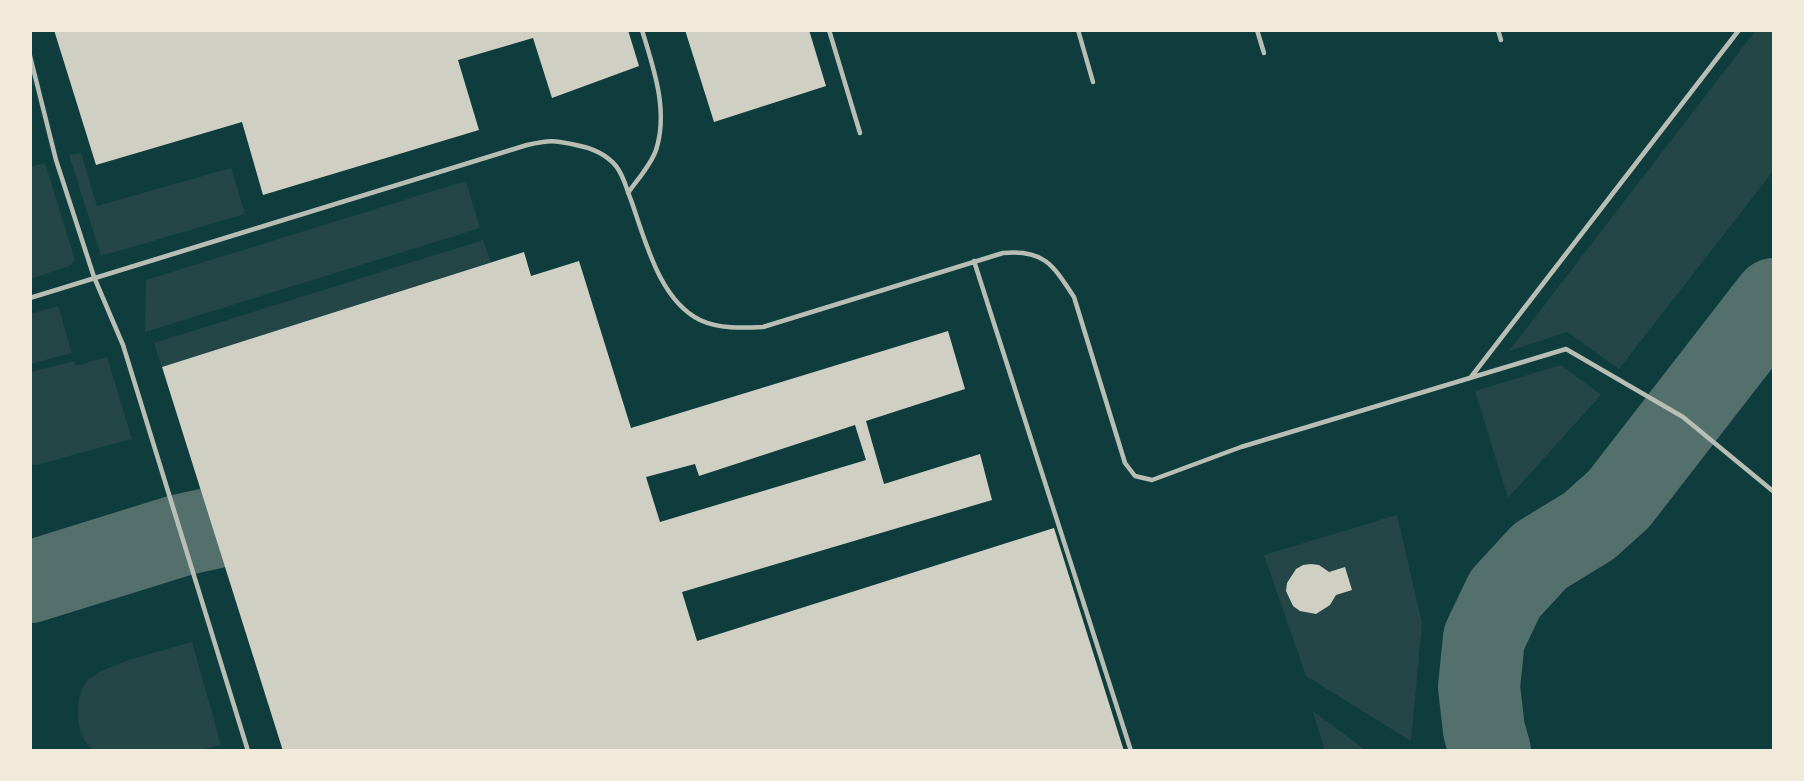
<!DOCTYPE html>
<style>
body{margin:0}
#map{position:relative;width:1804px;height:781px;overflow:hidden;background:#0f3d3e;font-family:Roboto,sans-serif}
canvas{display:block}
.frame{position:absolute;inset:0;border:32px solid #f1e9da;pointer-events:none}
</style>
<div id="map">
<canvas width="1804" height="781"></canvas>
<div class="frame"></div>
</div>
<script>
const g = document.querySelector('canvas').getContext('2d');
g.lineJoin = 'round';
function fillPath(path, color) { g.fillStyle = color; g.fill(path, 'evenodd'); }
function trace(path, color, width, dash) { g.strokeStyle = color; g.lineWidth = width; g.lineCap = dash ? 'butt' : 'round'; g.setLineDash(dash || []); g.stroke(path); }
fillPath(new Path2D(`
 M 1756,30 L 1774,30 L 1774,170 L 1619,369 L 1567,332 L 1509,351 Z
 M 81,153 L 97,206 L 231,168 L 245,214 L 101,256 L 69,155 Z
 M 45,163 L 75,260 L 69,266 L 30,279 L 30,167 Z
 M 466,181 L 480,228 L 145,332 L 146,280 Z
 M 483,240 L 491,262 L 162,367 L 154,343 Z
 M 58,306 L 72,353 L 30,364 L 30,314 Z
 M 107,357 L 132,439 L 36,465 L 30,464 L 30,372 L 74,361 L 76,366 Z
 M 1561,365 L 1601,395 L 1508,498 L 1475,391 Z
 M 1397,515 L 1422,623 L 1411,741 L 1306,676 L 1264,555 Z
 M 192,642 L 221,745 L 196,751 L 94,751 C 83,742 78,729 78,715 C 78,703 79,689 88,680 C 107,663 166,650 192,642 Z
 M 1313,712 L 1314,712 L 1367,751 L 1325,751 Z`), '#244646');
trace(new Path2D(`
 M 30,582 L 181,535 L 213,528
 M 1490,751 L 1484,730 L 1479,687 L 1484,638 L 1505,594 L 1540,556 L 1589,526 L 1619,499 L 1774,299`), '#53706d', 82);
fillPath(new Path2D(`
 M 54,30 L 628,30 L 639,66 L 552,98 L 533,38 L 458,60 L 479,130 L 263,195 L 242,122 L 96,165 Z
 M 685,30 L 809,30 L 826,86 L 714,122 Z
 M 524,252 L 531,276 L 579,261 L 631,428 L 948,331 L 965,389 L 866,421 L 884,484 L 980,454 L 992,500 L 682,592 L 697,641 L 1054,528 L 1124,751 L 283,751 L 162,367 ZM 855,425 L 866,460 L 660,522 L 646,477 L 695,464 L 699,476 Z
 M 1311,564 L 1319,565 L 1329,572 L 1345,567 L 1352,590 L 1336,595 L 1330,605 L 1316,614 L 1300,611 L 1293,606 L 1286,591 L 1287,583 L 1296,569 L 1303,565 Z`), '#cfcfc3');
trace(new Path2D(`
 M 829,30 L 860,133
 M 1078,30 L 1093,82
 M 1257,30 L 1264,53
 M 1498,30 L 1501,40
 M 30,56 L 56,160 L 94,277 L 123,345 L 248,751
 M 628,193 C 637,180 651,165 656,150 C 669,110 653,67 642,30
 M 974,261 L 1131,751
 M 30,298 L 527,145 C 549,140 554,140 576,145 C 592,148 606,154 616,166 C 624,176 626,188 631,200 C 645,239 659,300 700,320 C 719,329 742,328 763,327 L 1003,253 C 1044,249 1053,265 1074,297 L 1125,463 L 1135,476 L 1152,480 L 1241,447 L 1566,349 L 1683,417 L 1774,492
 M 1471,377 L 1739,30`), '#b8beb3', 4.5);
</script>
